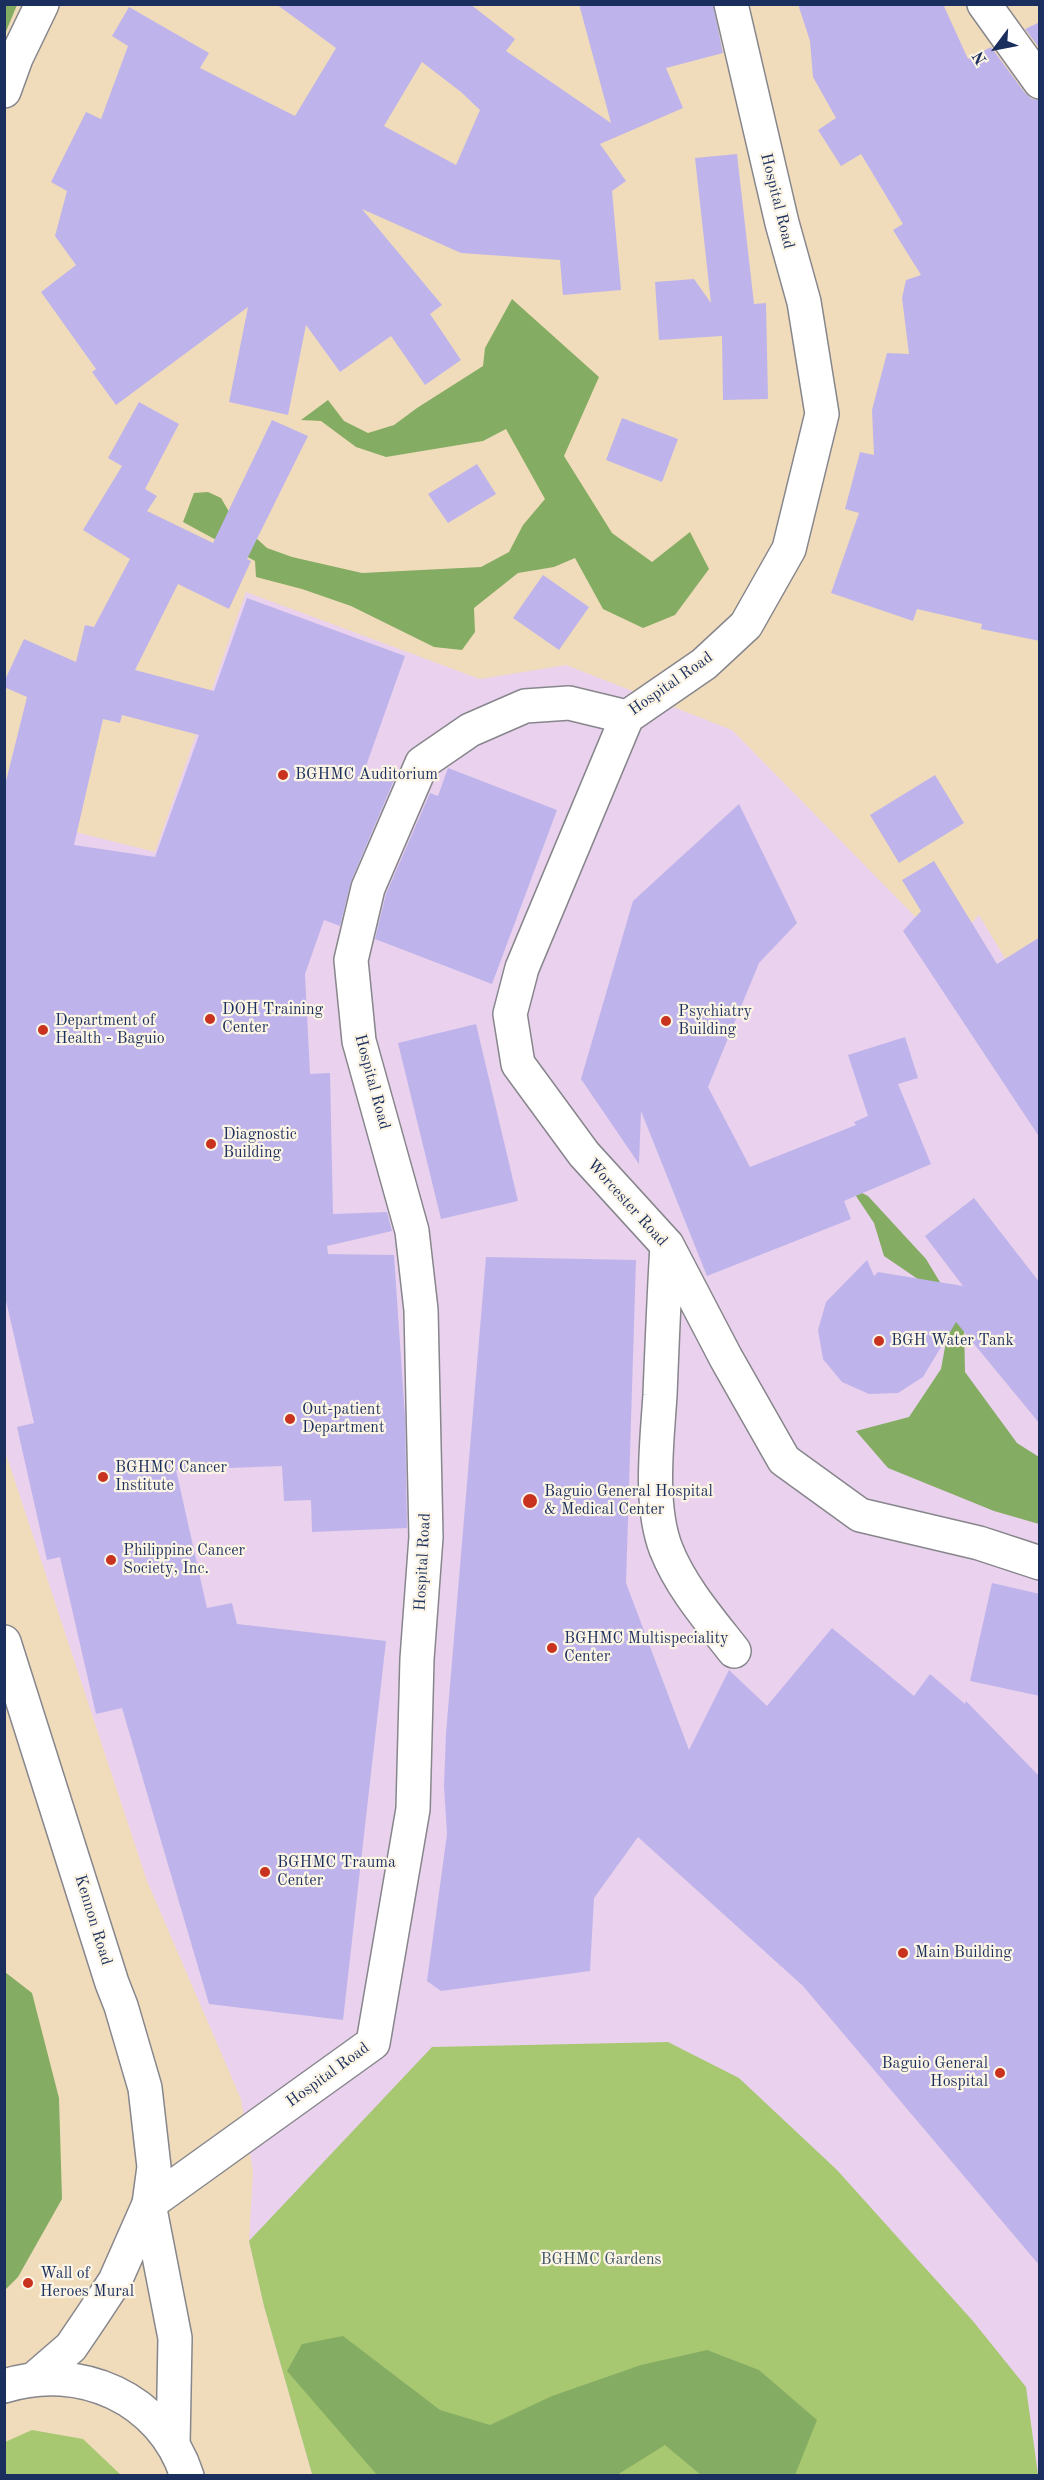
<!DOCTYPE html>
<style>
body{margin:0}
#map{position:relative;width:1044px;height:2480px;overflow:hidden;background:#f0dcbb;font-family:"Old Standard TT",serif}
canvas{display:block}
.frame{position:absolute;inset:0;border:6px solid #1b2f5e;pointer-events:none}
.north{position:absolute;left:966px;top:18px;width:60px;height:60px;-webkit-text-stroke:4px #fcf5e5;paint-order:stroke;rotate:238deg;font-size:16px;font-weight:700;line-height:24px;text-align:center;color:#1b2f5e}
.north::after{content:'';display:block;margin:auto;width:21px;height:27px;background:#1b2f5e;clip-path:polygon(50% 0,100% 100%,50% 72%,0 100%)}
</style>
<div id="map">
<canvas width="1044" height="2480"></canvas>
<div class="frame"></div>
<div class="north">N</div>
</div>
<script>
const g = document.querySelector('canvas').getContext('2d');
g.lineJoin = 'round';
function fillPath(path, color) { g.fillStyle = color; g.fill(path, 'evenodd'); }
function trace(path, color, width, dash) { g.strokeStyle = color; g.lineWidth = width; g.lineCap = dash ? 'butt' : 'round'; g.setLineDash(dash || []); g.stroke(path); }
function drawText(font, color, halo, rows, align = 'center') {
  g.font = font + ' "Old Standard TT",serif'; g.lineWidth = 4.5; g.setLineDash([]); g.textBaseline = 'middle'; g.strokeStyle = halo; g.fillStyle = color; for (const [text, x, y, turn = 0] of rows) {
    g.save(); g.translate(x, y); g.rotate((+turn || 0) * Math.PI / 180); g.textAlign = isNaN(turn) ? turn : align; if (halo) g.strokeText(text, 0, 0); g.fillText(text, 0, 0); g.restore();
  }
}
fillPath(new Path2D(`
 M 246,592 L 480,679 L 566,665 L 732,730 L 947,949 L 979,915 L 1040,1017 L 1039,2475 L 315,2476 L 312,2474 L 264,2306 L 249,2241 L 253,2172 L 241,2099 L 147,1881 L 5,1451 L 4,814 L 155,852 Z`), '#ead1ed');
fillPath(new Path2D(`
 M 668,2042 L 739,2078 L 837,2170 L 972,2320 L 1026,2387 L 1038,2475 L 314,2475 L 312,2474 L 264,2306 L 249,2241 L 432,2047 Z
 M 32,2430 L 83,2439 L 121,2475 L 5,2475 L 5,2442 Z`), '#a7c871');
fillPath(new Path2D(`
 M 5,4 L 17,5 L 5,34 L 4,5 Z
 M 512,299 L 599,377 L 564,456 L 612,533 L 652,562 L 690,532 L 709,569 L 675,615 L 643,628 L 603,609 L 575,558 L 554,567 L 518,573 L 474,608 L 475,632 L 462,650 L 434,647 L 351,606 L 302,589 L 256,577 L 255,561 L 183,522 L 194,493 L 208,492 L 221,498 L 231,515 L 267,548 L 292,557 L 362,573 L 481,567 L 509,552 L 523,525 L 545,499 L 506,429 L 483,441 L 386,457 L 356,447 L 321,421 L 301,420 L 328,400 L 344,421 L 368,433 L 394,425 L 417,408 L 483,366 L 485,348 Z
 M 850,1187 L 868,1196 L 926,1259 L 964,1322 L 965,1372 L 1017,1443 L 1039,1457 L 1039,1524 L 994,1511 L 888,1468 L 856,1431 L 909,1417 L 941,1369 L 949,1325 L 931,1288 L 884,1256 L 874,1223 Z
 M 5,1972 L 32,1993 L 59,2098 L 62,2199 L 18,2277 L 5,2290 Z
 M 343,2336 L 440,2410 L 490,2425 L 552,2396 L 641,2365 L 707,2350 L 759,2370 L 817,2420 L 795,2475 L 701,2475 L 665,2445 L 617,2475 L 377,2475 L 287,2371 L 302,2344 Z`), '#85ac63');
fillPath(new Path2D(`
 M 276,4 L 470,4 L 515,39 L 506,51 L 611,123 L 579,4 L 713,4 L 723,53 L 666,68 L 683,108 L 600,144 L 626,181 L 612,191 L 621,290 L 563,295 L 560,260 L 461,253 L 362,209 L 442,305 L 430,314 L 461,360 L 425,385 L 391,336 L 340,372 L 306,325 L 288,415 L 229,402 L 248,307 L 116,405 L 92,372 L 96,369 L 41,292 L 76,265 L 55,236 L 67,191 L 51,182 L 86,112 L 101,119 L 128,46 L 112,36 L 129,7 L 209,53 L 200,68 L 295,116 L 336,48 ZM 422,62 L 461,92 L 480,110 L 456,165 L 384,126 Z
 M 798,4 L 943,4 L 968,59 L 991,47 L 1025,93 L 1032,99 L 1040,100 L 1040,641 L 981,629 L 982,624 L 917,609 L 913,621 L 831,593 L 859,513 L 845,509 L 860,452 L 874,455 L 872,410 L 887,353 L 909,354 L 902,298 L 906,280 L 921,275 L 893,230 L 903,224 L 861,154 L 841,166 L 818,130 L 836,118 L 813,77 L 810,41 Z
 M 1040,22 L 1040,49 L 1025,29 Z
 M 737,154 L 754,304 L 766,303 L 768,399 L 723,400 L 722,336 L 659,340 L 655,282 L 694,279 L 711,303 L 695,158 Z
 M 139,402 L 179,424 L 145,489 L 157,496 L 147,511 L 213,543 L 272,420 L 308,436 L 247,559 L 251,561 L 229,609 L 178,584 L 135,670 L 214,691 L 247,598 L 405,656 L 365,769 L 394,780 L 351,881 L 340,926 L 324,920 L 305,974 L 310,1074 L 330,1073 L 333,1214 L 387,1212 L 392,1231 L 327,1246 L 328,1254 L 394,1255 L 405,1417 L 407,1528 L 312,1532 L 311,1500 L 284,1501 L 282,1466 L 176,1470 L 207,1608 L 232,1603 L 237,1624 L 386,1641 L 343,2020 L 209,2004 L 122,1708 L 96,1714 L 60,1557 L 47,1560 L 17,1427 L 34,1423 L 4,1292 L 4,789 L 27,697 L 4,687 L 4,682 L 24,639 L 76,662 L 85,625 L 94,627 L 130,559 L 83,530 L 122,466 L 108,458 ZM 122,715 L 199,735 L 155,857 L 74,845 L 103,719 L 120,723 Z
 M 622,418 L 678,439 L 662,482 L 606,460 Z
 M 477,464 L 496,494 L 448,523 L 428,494 Z
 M 543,575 L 589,607 L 559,650 L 513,618 Z
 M 448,768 L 557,810 L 492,984 L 375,939 L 386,894 L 430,793 L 438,796 Z
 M 935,775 L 964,823 L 899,863 L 870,815 Z
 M 739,804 L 797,923 L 759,963 L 708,1087 L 750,1167 L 856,1125 L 854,1122 L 868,1116 L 848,1055 L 905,1037 L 918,1078 L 898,1084 L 931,1164 L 844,1201 L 851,1219 L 707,1276 L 641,1111 L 639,1164 L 581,1079 L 633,901 Z
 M 934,861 L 997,964 L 1040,937 L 1040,1138 L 903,931 L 921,911 L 902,880 Z
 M 476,1024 L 518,1201 L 441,1219 L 398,1043 Z
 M 974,1198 L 1040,1283 L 1040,1424 L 956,1322 L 923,1377 L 898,1393 L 869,1394 L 842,1382 L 823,1359 L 818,1330 L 826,1302 L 867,1260 L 874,1276 L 878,1272 L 963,1286 L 925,1236 Z
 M 486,1257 L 636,1260 L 626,1583 L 689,1750 L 729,1670 L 767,1706 L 832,1628 L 914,1696 L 930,1674 L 965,1704 L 966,1701 L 1040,1777 L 1040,2266 L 803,1986 L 638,1837 L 594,1898 L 590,1971 L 441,1991 L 427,1981 L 447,1834 L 444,1786 L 446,1733 Z
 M 992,1583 L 1040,1594 L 1040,1696 L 970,1681 Z`), '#beb4eb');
const minor = new Path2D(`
 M 984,4 L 1040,82
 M 627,717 L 522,968 L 510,1014 L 518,1064 L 584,1154 L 667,1245 L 726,1358 L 784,1460 L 860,1515 L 979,1543 L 1040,1563
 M 667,1245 C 664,1295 662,1345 660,1395 C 657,1442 649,1505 666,1549 C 681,1587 709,1619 734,1651
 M 149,2204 L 373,2043 L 413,1809 L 417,1659 L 426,1537 L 421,1310 L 412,1231 L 359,1041 L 351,960 L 368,888 L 422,763 L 470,730 L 525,706 L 569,703 L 627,717 L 704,664 L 746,625 L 789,549 L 822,414 L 804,302 L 782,223 L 731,4`);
const highway = new Path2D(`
 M 4,91 L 16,58 L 42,4
 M 4,1642 L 112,1983 L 121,2006 L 145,2088 L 154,2167 L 149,2204 L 175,2338 L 173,2445
 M 34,2379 L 71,2347 L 92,2316 L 115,2281 L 149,2204
 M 4,2386 C 80,2362 162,2398 187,2476`);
trace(minor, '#86868c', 36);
trace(highway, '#86868c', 36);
trace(minor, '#fff', 33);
trace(highway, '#fff', 33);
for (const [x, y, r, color] of [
 [283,775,6,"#c8321e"],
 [210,1019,6,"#c8321e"],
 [666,1021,6,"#c8321e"],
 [43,1030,6,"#c8321e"],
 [211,1144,6,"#c8321e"],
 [879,1341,6,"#c8321e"],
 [290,1419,6,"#c8321e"],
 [103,1477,6,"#c8321e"],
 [530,1501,8,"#c8321e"],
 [111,1560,6,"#c8321e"],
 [552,1648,6,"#c8321e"],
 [265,1872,6,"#c8321e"],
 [903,1953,6,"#c8321e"],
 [1000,2073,6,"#c8321e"],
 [28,2283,6,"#c8321e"]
]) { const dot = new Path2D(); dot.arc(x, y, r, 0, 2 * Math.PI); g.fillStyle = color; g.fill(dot); trace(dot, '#fcf5e5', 2); }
drawText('16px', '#1b2f5e', '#fcf5e5', [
 ["Hospital Road",777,201,76],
 ["Hospital Road",671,684,-35],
 ["Hospital Road",372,1082,75],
 ["Worcester Road",627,1203,48],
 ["Hospital Road",423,1562,-87],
 ["Kennon Road",93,1920,73],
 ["Hospital Road",328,2075,-36]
]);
drawText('16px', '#1b2f5e', '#fcf5e5', [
 ["BGHMC Auditorium",295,775],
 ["DOH Training",222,1010],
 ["Center",222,1028],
 ["Psychiatry",678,1012],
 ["Building",678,1030],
 ["Department of",55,1021],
 ["Health - Baguio",55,1039],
 ["Diagnostic",223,1135],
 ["Building",223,1153],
 ["BGH Water Tank",891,1341],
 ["Out-patient",302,1410],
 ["Department",302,1428],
 ["BGHMC Cancer",115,1468],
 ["Institute",115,1486],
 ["Baguio General Hospital",544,1492],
 ["& Medical Center",544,1510],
 ["Philippine Cancer",123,1551],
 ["Society, Inc.",123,1569],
 ["BGHMC Multispeciality",564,1639],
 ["Center",564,1657],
 ["BGHMC Trauma",277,1863],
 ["Center",277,1881],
 ["Main Building",915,1953],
 ["Baguio General",988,2064,"right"],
 ["Hospital",988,2082,"right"],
 ["Wall of",40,2274],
 ["Heroes Mural",40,2292]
], 'left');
drawText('16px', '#3e5563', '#fcf5e5', [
 ["BGHMC Gardens",601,2260]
]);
</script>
